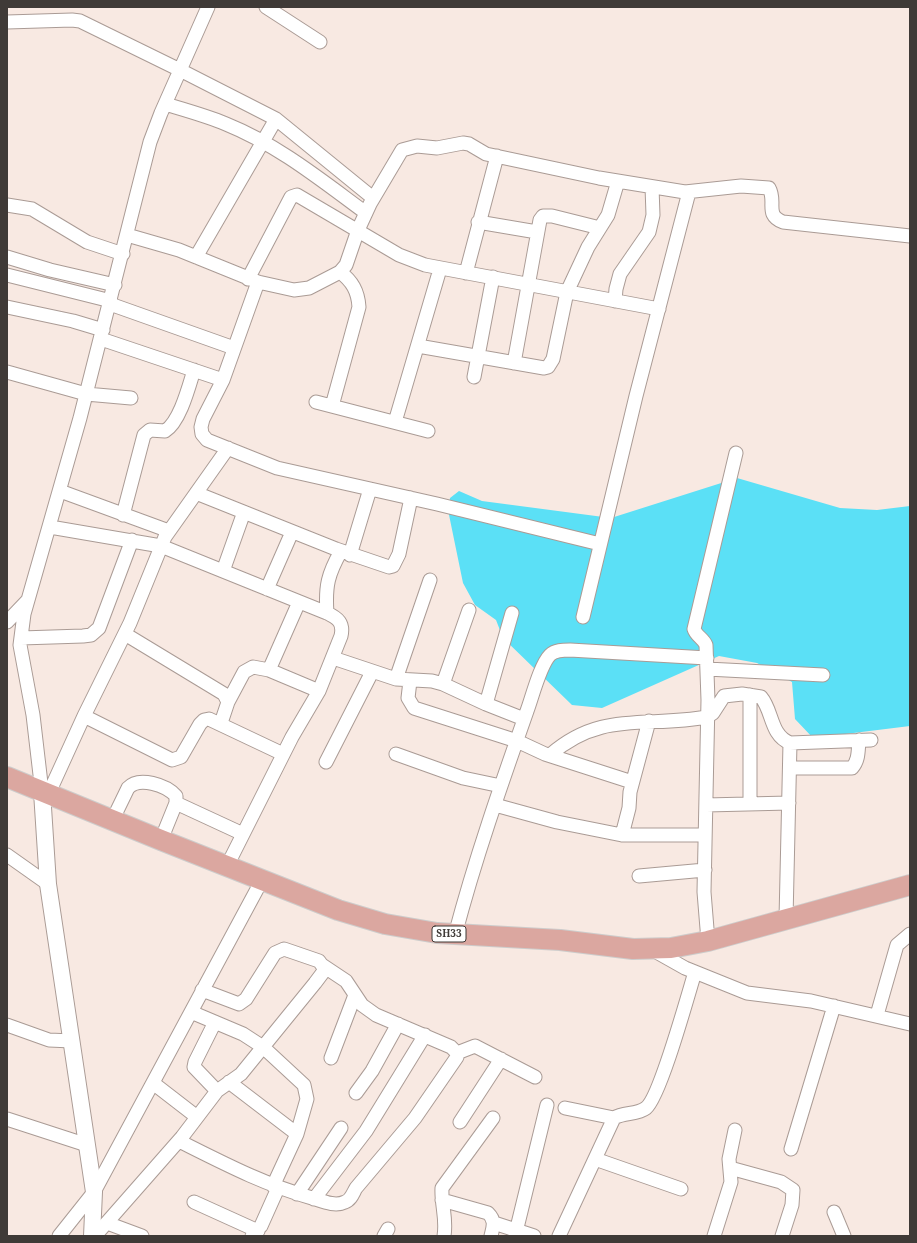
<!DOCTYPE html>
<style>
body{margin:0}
#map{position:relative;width:917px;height:1243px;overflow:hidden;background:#f8e9e2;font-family:"Noto Serif",serif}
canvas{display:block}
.frame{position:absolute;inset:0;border:8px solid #3f3a37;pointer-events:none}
</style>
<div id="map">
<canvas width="917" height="1243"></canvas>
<div class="frame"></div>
</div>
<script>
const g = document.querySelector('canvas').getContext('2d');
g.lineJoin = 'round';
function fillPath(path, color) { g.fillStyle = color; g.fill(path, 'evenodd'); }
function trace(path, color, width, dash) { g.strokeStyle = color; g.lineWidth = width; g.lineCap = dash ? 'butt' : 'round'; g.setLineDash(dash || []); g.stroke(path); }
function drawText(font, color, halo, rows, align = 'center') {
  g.font = font + ' "Noto Serif",serif'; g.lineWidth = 4; g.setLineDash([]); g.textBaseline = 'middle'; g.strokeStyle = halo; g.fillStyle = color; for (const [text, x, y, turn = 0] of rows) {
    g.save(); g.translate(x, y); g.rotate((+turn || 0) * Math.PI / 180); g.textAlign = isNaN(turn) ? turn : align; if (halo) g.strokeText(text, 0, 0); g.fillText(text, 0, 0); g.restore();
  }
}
fillPath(new Path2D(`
 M 737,478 L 840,508 L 877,510 L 910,506 L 910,726 L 813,738 L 795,719 L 792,682 L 757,663 L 719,656 L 602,708 L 572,705 L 503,638 L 496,620 L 475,605 L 463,583 L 448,510 L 450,498 L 459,491 L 482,501 L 611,518 Z`), '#5be0f6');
const minor = new Path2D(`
 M 266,7 L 320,42
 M 7,22 L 72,20 L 80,21 L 180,70 L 276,119 L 373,198
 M 165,104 C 185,110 207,116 226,124 C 278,145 321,180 366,213
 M 7,205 L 32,209 L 87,242 L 123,254
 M 478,222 L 537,232
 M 127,235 L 179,250 L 258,282 L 294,290 L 309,288 L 340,272 L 346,265 L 358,230 L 370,204 L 402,150 L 417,146 L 437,148 L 463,143 L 469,144 L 486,154 L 599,178 L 685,192 L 741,186 L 769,188 C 777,202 764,215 783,222 L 910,236
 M 7,257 L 50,270 L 115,285
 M 196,257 L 276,119
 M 466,273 L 497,156
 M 7,275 L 111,301
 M 248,279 L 291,197 L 297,195 L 399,255 L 425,265 L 659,309
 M 258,282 L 223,380 L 203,419 L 201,427 L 202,434 L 207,440 L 277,468 L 437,504 L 600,544
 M 615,301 L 616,289 L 620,274 L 649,232 L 653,215 L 652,187
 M 110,304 L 234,348
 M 7,307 L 73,321 L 103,330
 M 101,339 L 223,380
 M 418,346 L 544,368 L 548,367 L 553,359 L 567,292 L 588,247 L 608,215 L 618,181
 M 514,363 L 540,220 L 543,216 L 552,216 L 600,228
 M 7,372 L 86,394 L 131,398
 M 474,377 L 493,277
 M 316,402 L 428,431
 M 332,406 L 359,307 C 358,291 352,281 340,272
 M 395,422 L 440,269
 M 60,491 L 169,531
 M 196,493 L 336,549 L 389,567 L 393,566 L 399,554 L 411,498
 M 123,515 L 144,435 L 150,430 L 165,431 C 180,422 189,386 194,370
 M 50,527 L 161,546 L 327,613 C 338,618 344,623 341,636 L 319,691 L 292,737 L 227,866
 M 350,555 L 370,489
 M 223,571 L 244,512
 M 267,589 L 292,532
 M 327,613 C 325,586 328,574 341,551
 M 583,617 L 636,396 L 689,192
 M 7,622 L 28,600
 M 125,634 L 224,694 L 228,702 L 221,723
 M 21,638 L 83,636 L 91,635 L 99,628 L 132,540
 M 333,658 L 396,679 L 432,681 L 443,684 L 486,704 L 524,719
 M 707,669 L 823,675
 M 269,670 L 299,602
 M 396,679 L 430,580
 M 410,681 L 408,698 L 414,708 L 517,741 L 545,754 L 632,782
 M 443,684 L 469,610
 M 228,702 L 244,672 L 253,667 L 269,670 L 319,691
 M 486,704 L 512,613
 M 84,716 L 172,760 L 181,757 L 200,724 L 204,720 L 209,719 L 283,754
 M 396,754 L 463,778 L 501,786
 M 550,755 C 601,710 647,728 707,717 L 713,713 L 724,696 L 742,694 L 761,697 C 773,711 770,735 790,743 L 871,740
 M 326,762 L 372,672
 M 790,768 L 852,768 C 859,760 858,751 859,740
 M 42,792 L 33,715 L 20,645 L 24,614 L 80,418 L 150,142 L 161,113 L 208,7
 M 48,795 L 84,716 L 130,623 L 165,537 L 228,448
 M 176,803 L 243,834
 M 750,804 L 750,695
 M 495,805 L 557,822 L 622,835 L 705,835
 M 706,805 L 789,803
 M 112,821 L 128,788 C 139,776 166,785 176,796 L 176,803 L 161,840
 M 622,835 L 629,808 L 630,792 L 649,721
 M 7,855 L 48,884
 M 639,876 L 705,870
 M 786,919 L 790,743
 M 455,935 C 475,859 501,785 527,711 C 532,698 540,665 550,655 C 555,650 563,650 570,650 L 707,658
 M 708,941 L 704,892 L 708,700 L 706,645 C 703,638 696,636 694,629 L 736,453
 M 653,950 L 685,968 L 747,993 L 811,1001 L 910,1024
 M 191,1012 L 243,1034 L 263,1047 L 304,1085 L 307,1099 L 297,1134 L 273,1186
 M 877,1015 L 897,945 L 910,934
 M 215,1022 L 195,1062 L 194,1067 L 217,1091
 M 7,1025 L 49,1040 L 72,1041
 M 457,1053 L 475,1046 L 535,1077
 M 331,1058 L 355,995
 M 229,1082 L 297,1134
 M 153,1083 L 197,1117
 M 356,1093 L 372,1071 L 398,1024
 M 565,1108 L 614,1118
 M 7,1119 L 87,1145
 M 460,1122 L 501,1059
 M 179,1141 C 225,1164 263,1184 312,1198 C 322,1201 335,1207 345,1202 C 351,1200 353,1193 356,1188 L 415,1118 L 457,1057 L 457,1053 L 451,1047 L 376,1015 L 362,1005 L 346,981 L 322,965
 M 791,1149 L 834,1006
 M 595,1159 L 681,1189
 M 730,1168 L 781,1182 L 793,1190 L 792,1205 L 782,1236
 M 297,1194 L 341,1128
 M 314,1199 L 366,1131 L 425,1035
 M 442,1200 L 488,1213 C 496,1221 493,1227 491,1236
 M 194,1202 L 258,1231
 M 834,1212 L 844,1236
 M 107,1223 L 142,1236
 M 494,1223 L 534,1236
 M 59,1236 L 94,1192 L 262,880
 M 95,1236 L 182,1137 L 217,1091 L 241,1074 L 315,983 L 324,971 L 324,968 L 319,961 L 284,949 L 275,953 L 246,999 L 239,1004 L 202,990
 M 252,1236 L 261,1226 L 278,1188
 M 384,1236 L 388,1229
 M 444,1236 C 447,1218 441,1205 442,1188 L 493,1118
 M 515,1236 L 547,1105
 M 559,1236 L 614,1118 C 624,1112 637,1115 646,1108 C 660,1097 688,995 695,972
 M 714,1236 L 731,1182 L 729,1159 L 735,1130`);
const tertiary = new Path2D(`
 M 42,792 L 48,884 L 94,1192 L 92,1236`);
const primary = new Path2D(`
 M 7,777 L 161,840 L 338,910 L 385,924 L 437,933 L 560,940 L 633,949 L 671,948 L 708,941 L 910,885`);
trace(minor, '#aa9b95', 15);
trace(tertiary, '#aa9b95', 18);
trace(primary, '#cdcccb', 22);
trace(minor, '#fff', 13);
trace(tertiary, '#fff', 16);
trace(primary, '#dba7a0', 20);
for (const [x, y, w] of [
 [449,934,34]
]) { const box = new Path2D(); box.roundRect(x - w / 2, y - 8, w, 16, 3); g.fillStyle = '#fff'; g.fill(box); trace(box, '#3f3a37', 1); }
drawText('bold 10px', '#3f3a37', null, [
 ["SH33",449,934]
]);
</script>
